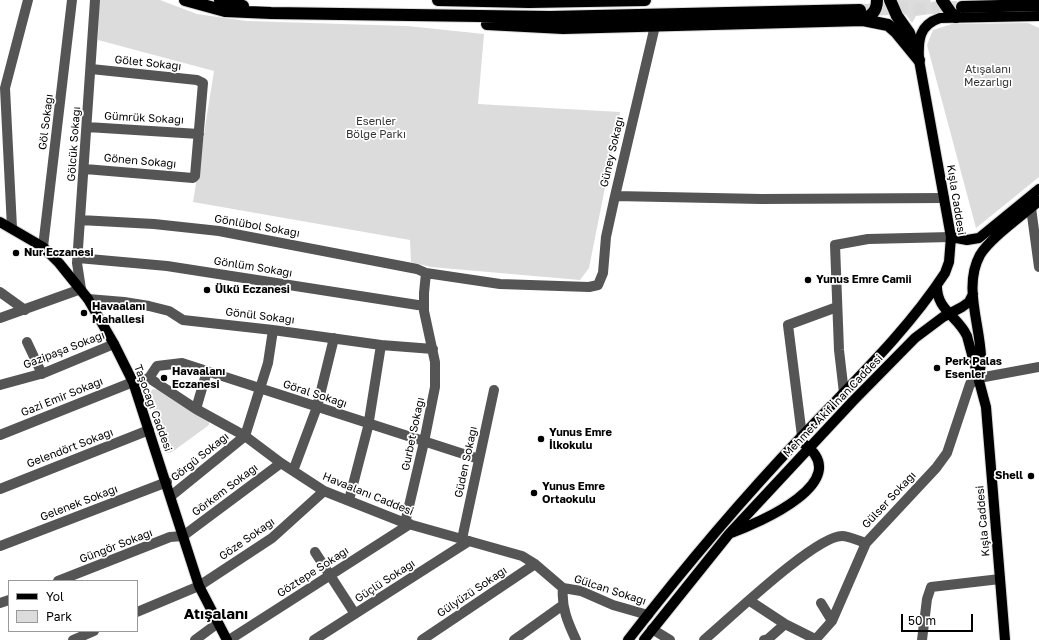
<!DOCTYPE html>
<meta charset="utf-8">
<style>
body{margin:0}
#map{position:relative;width:1039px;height:640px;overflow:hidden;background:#fff;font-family:"Golos Text",sans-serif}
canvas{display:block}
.legend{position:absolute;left:8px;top:580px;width:130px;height:52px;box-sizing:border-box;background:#fff;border:1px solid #999;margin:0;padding:5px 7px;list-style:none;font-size:12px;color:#000}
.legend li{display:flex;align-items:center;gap:8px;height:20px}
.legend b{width:20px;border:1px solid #999}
.scale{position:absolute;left:901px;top:614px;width:72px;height:18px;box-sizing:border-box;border:2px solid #000;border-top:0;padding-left:5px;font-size:12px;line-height:14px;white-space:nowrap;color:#000;-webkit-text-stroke:3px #fff;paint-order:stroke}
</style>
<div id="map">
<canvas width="1039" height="640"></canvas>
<ul class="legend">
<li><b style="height:5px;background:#000"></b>Yol</li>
<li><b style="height:11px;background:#dcdcdc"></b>Park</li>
</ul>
<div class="scale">50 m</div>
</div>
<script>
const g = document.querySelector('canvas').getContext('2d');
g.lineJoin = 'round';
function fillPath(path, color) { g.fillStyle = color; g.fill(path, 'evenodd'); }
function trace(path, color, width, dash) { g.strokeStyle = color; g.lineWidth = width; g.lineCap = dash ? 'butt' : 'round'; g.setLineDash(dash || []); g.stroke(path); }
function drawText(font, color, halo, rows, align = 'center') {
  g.font = font + ' "Golos Text",sans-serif'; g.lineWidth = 3.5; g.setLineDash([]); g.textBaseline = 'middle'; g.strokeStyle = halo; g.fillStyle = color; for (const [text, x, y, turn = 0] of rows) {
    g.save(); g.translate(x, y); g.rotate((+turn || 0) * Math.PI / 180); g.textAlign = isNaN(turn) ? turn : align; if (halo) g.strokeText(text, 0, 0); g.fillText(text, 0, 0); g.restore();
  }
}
fillPath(new Path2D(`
 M 99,0 L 160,0 L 197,14 L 247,21 L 407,26 L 484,34 L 478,104 L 620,112 L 589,268 L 580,280 L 431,267 L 411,262 L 410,240 L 193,202 L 214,71 L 98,40 Z
 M 897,0 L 930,0 L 938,13 L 916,16 L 912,23 L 898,4 Z
 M 1028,23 L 1039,28 L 1039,177 L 976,228 L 927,45 L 933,30 L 952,24 Z
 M 153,389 L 159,390 L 209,420 L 209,425 L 172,452 L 168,453 L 164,452 L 150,397 L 150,392 Z`), '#dcdcdc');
trace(new Path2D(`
 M 860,10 L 957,7`), '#d9d9d9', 12, [12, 6]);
const major = new Path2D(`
 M 0,222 L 43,247 L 59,263 L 88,299 L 114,344 L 133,382 L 199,586 L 227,640
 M 951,237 L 967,240 L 979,238 L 1039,189
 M 937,285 C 936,310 958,316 967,336 L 986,407 L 1005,640
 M 979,375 C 980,369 982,363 981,357 C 980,324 963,286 980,255 C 990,238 1023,215 1039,201
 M 731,533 C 759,523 856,481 804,444
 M 628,640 C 683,569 741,500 803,435 C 852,383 905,334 945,273 L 949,262 L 951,237 L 919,60 C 918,40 919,25 940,18 L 1039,16
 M 644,640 L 729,534 L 853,401 L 915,338 L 943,317 L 962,307 L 969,302 L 973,294`);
const highway = new Path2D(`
 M 185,0 L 225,11 L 271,13 L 550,17 L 860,10
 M 220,0 L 243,6
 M 438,0 L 529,2 L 645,0
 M 890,0 L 897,16 L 909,33 L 915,50
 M 942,0 L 951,13 L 956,17
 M 962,7 L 1039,5
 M 863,20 C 872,15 877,11 877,0
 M 487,24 L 563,28 L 863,20 L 888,25 L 896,32 L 919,60`);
trace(major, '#dbdbdb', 12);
trace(highway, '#dbdbdb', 14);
trace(new Path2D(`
 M 87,127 L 199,134
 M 85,169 L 193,178 L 195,176 L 203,83 L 197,80 L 91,69
 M 615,196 L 761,199 L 944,198
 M 1031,208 L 1039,267
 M 80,220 L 154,224 L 219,231 L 417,269 L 426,273 L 500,284 L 589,287 L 598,285 L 603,273 L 606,237 L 615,196 L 655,26
 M 12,228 L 5,88 L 28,0
 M 43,247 L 72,0
 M 78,258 L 167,266 L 424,306
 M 0,292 L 25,310
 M 88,299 L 124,302 L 149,306 L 169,311 L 183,320 L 273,330 L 381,345 L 433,349
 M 0,318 L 81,289 L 77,263 L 95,0
 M 27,342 L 42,374
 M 149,378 L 157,366 L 182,363 L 479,459
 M 0,385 L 44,373 L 114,344
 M 844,393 L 839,350 L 835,245 L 868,239 L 951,237
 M 196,409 L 207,371
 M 0,435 L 133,382 L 149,378 L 196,409 L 245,436 L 281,463 L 324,491 L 405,523 L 522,556 L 535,564 L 563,588 L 581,591 L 613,605 L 648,615
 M 802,436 L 788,325 L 837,307
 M 293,471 L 317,407 L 334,338
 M 0,489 L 149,430
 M 171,496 L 245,436 L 268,363 L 273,330
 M 349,500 L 368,427 L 381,345
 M 405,523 L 424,442 L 435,387 L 435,362 L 424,311 L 424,293 L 426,273
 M 462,539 L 494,390
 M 0,546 L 167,482
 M 315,552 L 355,614
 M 58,581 L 170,537 L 183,536 L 281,463
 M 563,588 C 561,607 568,623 576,640
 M 750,601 L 785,624 L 817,640
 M 0,603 L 9,600
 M 821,603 L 832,621
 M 137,612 L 199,586 L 272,538 L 324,491
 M 652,629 L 670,640
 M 73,640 L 94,631
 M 195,640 L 218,623
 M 229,640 L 410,524
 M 314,640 L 469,541
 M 422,640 L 535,564
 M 514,640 L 563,605
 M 704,640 C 728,620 815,536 842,536 C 849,536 859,541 866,543
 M 764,640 L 768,639 L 785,624
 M 815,640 L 832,621 L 866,543 L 936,468 L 947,453 L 970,384 L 979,378 L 1039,367
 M 922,640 L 927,599 L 931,587 L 1000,579`), '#555', 10);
trace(major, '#000', 10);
trace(highway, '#000', 12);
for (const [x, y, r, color] of [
 [16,253,4,"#000"],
 [808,280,4,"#000"],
 [207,290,4,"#000"],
 [84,313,4,"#000"],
 [937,368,4,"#000"],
 [164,378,4,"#000"],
 [541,439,4,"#000"],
 [1031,476,4,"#000"],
 [534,493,4,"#000"]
]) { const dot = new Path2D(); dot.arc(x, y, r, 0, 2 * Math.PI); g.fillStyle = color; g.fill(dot); trace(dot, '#fff', 1.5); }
drawText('11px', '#000', '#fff', [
 ["Gölet Sokağı",148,63,6],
 ["Gümrük Sokağı",144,118,3],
 ["Göl Sokağı",46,122,-83],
 ["Gölcük Sokağı",74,144,-86],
 ["Güney Sokağı",612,152,-77],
 ["Gönen Sokağı",140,161,5],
 ["Kışla Caddesi",956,200,81],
 ["Gönlübol Sokağı",257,226,10],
 ["Gönlüm Sokağı",253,267,9],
 ["Gönül Sokağı",260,316,7],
 ["Gazipaşa Sokağı",64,350,-21],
 ["Göral Sokağı",315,394,18],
 ["Gazi Emir Sokağı",62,397,-22],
 ["Mehmet Akif İnan Caddesi",833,406,-46],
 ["Taşocağı Caddesi",153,408,70],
 ["Gurbet Sokağı",413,434,-78],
 ["Gelendört Sokağı",70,448,-21],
 ["Görgü Sokağı",200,457,-39],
 ["Güden Sokağı",466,462,-78],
 ["Görkem Sokağı",225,490,-37],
 ["Havaalanı Caddesi",368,494,22],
 ["Gülser Sokağı",889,500,-47],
 ["Gelenek Sokağı",79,503,-21],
 ["Kışla Caddesi",983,521,-95],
 ["Göze Sokağı",247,539,-35],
 ["Güngör Sokağı",116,546,-21],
 ["Göztepe Sokağı",313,572,-33],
 ["Güçlü Sokağı",385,581,-33],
 ["Gülcan Sokağı",610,590,18],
 ["Gülyüzü Sokağı",472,592,-34]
]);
drawText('11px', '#333', '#fff', [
 ["Atışalanı",988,70],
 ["Mezarlığı",988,83],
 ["Esenler",376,122],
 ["Bölge Parkı",376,135]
]);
drawText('bold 11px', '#000', '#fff', [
 ["Nur Eczanesi",24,253],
 ["Yunus Emre Camii",816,280],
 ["Ülkü Eczanesi",215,290],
 ["Havaalanı",92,307],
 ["Mahallesi",92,320],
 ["Perk Palas",945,362],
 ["Esenler",945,375],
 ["Havaalanı",172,372],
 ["Eczanesi",172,385],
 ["Yunus Emre",549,433],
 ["İlkokulu",549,446],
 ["Shell",1023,476,"right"],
 ["Yunus Emre",542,487],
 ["Ortaokulu",542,500]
], 'left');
drawText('bold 15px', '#000', '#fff', [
 ["Atışalanı",216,614]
]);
</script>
